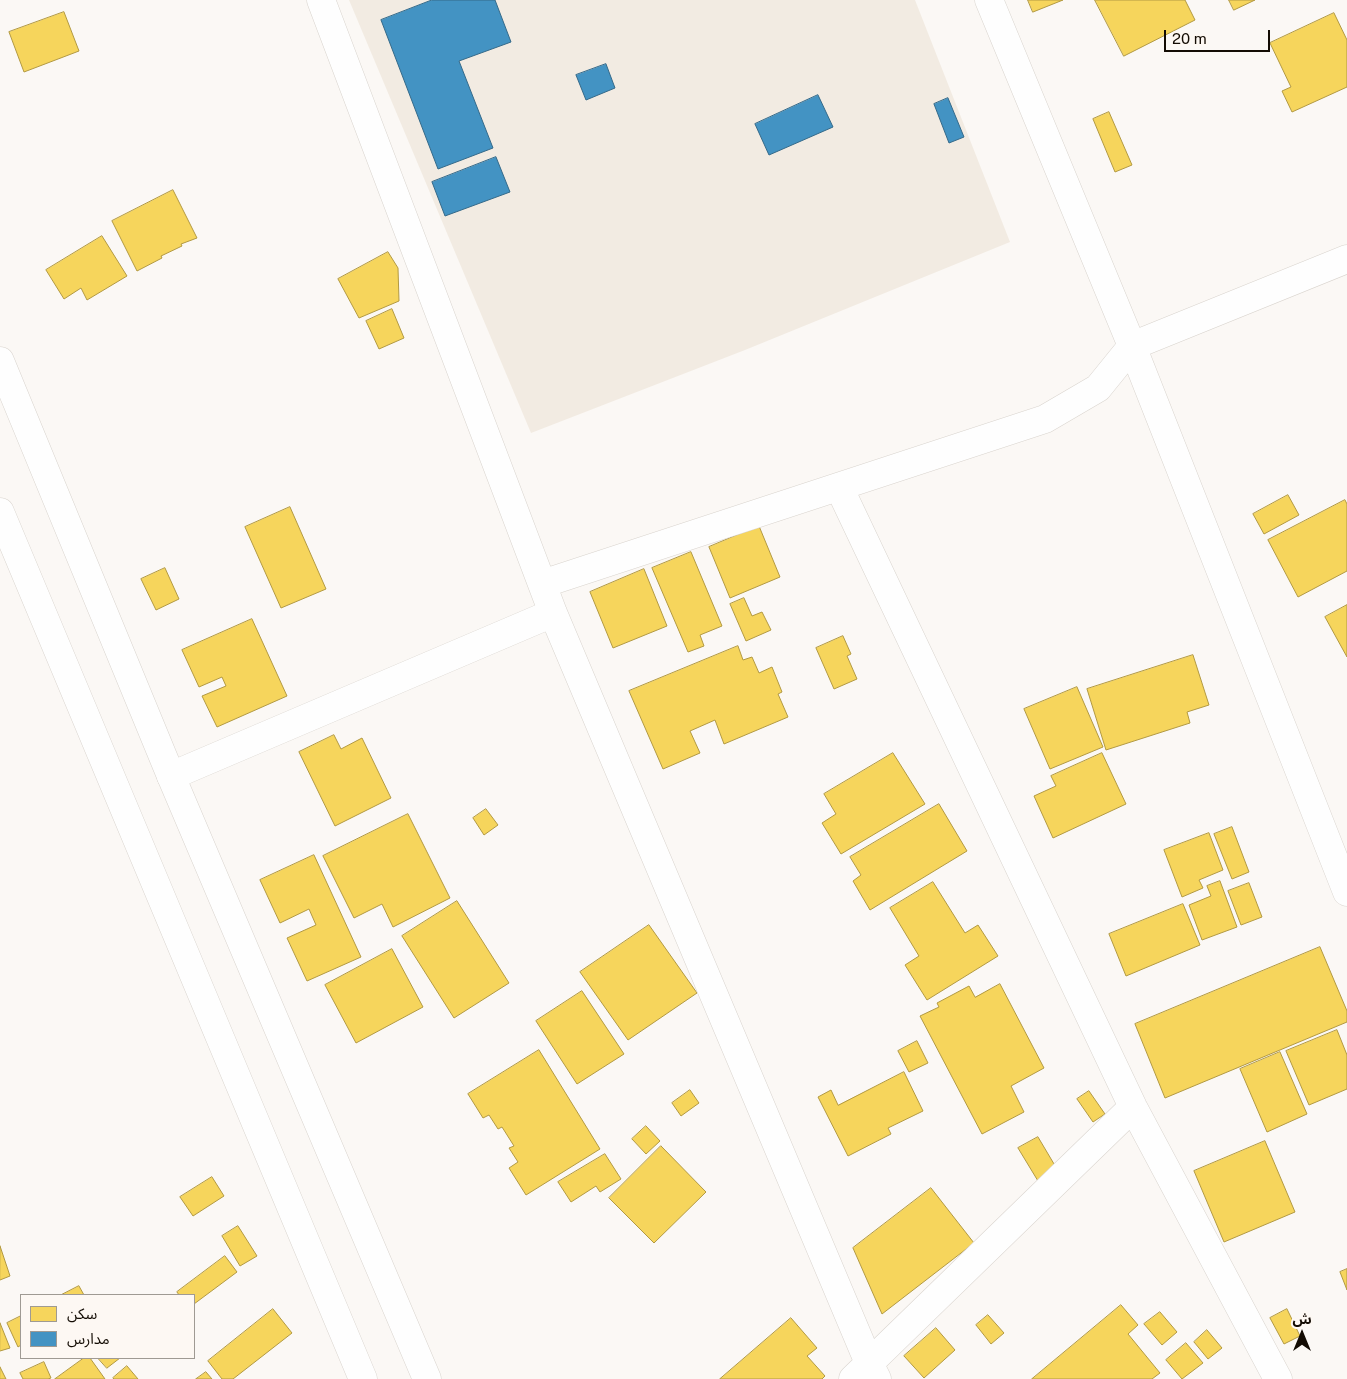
<!DOCTYPE html>
<meta charset="utf-8">
<style>
body{margin:0}
#map{position:relative;width:1347px;height:1379px;overflow:hidden;background:#fbf8f5;font-family:"Public Sans","Noto Sans Arabic",sans-serif}
canvas{display:block}
.legend{position:absolute;left:20px;top:1294px;width:175px;height:65px;box-sizing:border-box;background:#fdf8f3;border:1px solid #9f9a93;margin:0;padding:6px 9px;list-style:none;font-size:15px;color:#130c04}
.legend li{display:flex;align-items:center;gap:10px;height:25px}
.legend b{width:25px;border:1px solid #9f9a93}
.north{position:absolute;left:1277px;top:1309px;width:50px;height:50px;-webkit-text-stroke:4px #fdf8f3;paint-order:stroke;rotate:0deg;font-size:14px;font-weight:700;line-height:20px;text-align:center;color:#130c04}
.north::after{content:'';display:block;margin:auto;width:18px;height:22px;background:#130c04;clip-path:polygon(50% 0,100% 100%,50% 72%,0 100%)}
.scale{position:absolute;left:1164px;top:30px;width:106px;height:22px;box-sizing:border-box;border:2px solid #130c04;border-top:0;padding-left:6px;font-size:15px;line-height:18px;white-space:nowrap;color:#130c04;-webkit-text-stroke:4px #fdf8f3;paint-order:stroke}
</style>
<div id="map">
<canvas width="1347" height="1379"></canvas>
<ul class="legend">
<li><b style="height:14px;background:#f6d55c"></b>سكن</li>
<li><b style="height:14px;background:#4393c3"></b>مدارس</li>
</ul>
<div class="north">ش</div>
<div class="scale">20 m</div>
</div>
<script>
const g = document.querySelector('canvas').getContext('2d');
g.lineJoin = 'round';
function fillPath(path, color) { g.fillStyle = color; g.fill(path, 'evenodd'); }
function trace(path, color, width, dash) { g.strokeStyle = color; g.lineWidth = width; g.lineCap = dash ? 'butt' : 'round'; g.setLineDash(dash || []); g.stroke(path); }
fillPath(new Path2D(`
 M 349,0 L 915,0 L 1010,242 L 745,350 L 531,433 Z`), '#f2ebe2');
const homes = new Path2D(`
 M 1028,0 L 1063,0 L 1033,12 Z
 M 1095,0 L 1185,0 L 1195,20 L 1124,56 Z
 M 1229,0 L 1255,0 L 1234,10 Z
 M 64,12 L 79,51 L 24,72 L 9,32 Z
 M 1334,13 L 1347,40 L 1347,87 L 1292,112 L 1282,91 L 1291,87 L 1270,43 Z
 M 1109,112 L 1132,165 L 1115,172 L 1093,119 Z
 M 173,190 L 197,238 L 181,244 L 182,246 L 161,256 L 162,258 L 137,271 L 112,221 Z
 M 102,236 L 127,276 L 87,300 L 81,288 L 64,299 L 46,270 Z
 M 388,252 L 398,268 L 399,301 L 359,318 L 338,279 Z
 M 392,309 L 404,338 L 379,349 L 366,321 Z
 M 1288,495 L 1299,515 L 1264,534 L 1253,514 Z
 M 1345,500 L 1347,504 L 1347,571 L 1298,597 L 1268,540 Z
 M 290,507 L 326,589 L 281,608 L 245,527 Z
 M 759,526 L 780,577 L 730,598 L 709,547 Z
 M 691,552 L 722,626 L 700,635 L 704,646 L 688,652 L 652,568 Z
 M 165,568 L 179,599 L 156,610 L 141,579 Z
 M 644,569 L 667,626 L 613,648 L 590,592 Z
 M 744,598 L 752,616 L 762,612 L 771,630 L 746,641 L 730,604 Z
 M 1347,605 L 1347,657 L 1325,617 Z
 M 252,619 L 287,696 L 217,727 L 202,696 L 226,686 L 222,677 L 199,687 L 182,650 Z
 M 843,636 L 851,654 L 847,656 L 857,679 L 834,689 L 816,648 Z
 M 738,646 L 743,660 L 752,657 L 759,673 L 772,667 L 782,692 L 778,694 L 788,717 L 724,744 L 715,720 L 690,731 L 700,753 L 663,769 L 629,691 Z
 M 1193,655 L 1209,705 L 1187,712 L 1190,723 L 1106,750 L 1087,689 Z
 M 1077,687 L 1103,747 L 1050,769 L 1024,709 Z
 M 334,735 L 341,749 L 362,738 L 391,798 L 335,826 L 299,752 Z
 M 893,753 L 925,804 L 841,854 L 822,823 L 836,814 L 824,794 Z
 M 1102,753 L 1126,804 L 1053,838 L 1034,796 L 1056,786 L 1051,776 Z
 M 939,804 L 967,851 L 870,910 L 853,881 L 861,875 L 850,857 Z
 M 486,809 L 498,825 L 484,835 L 473,818 Z
 M 408,814 L 450,898 L 393,927 L 382,904 L 354,918 L 323,856 Z
 M 1232,827 L 1249,872 L 1232,879 L 1214,834 Z
 M 1209,833 L 1223,870 L 1199,880 L 1203,888 L 1182,897 L 1164,850 Z
 M 314,855 L 361,957 L 307,981 L 287,938 L 316,925 L 309,909 L 280,923 L 260,880 Z
 M 1220,881 L 1237,927 L 1202,940 L 1189,905 L 1211,896 L 1207,886 Z
 M 933,882 L 965,933 L 978,925 L 998,956 L 927,1000 L 905,965 L 919,956 L 890,908 Z
 M 1249,883 L 1262,917 L 1241,925 L 1228,891 Z
 M 457,901 L 509,983 L 454,1018 L 402,936 Z
 M 1183,904 L 1200,945 L 1126,976 L 1109,934 Z
 M 649,925 L 697,993 L 628,1040 L 580,972 Z
 M 1320,947 L 1347,1011 L 1347,1022 L 1165,1098 L 1135,1024 Z
 M 392,949 L 423,1007 L 356,1043 L 325,985 Z
 M 1000,984 L 1044,1068 L 1011,1086 L 1024,1112 L 982,1134 L 920,1016 L 939,1007 L 937,1003 L 969,986 L 975,997 Z
 M 582,991 L 624,1054 L 577,1084 L 536,1021 Z
 M 1337,1030 L 1347,1055 L 1347,1089 L 1309,1105 L 1286,1051 Z
 M 917,1041 L 928,1063 L 909,1072 L 898,1051 Z
 M 539,1050 L 600,1149 L 526,1195 L 509,1168 L 518,1162 L 509,1148 L 514,1146 L 502,1127 L 498,1129 L 489,1115 L 483,1118 L 468,1094 Z
 M 1280,1052 L 1307,1114 L 1267,1132 L 1240,1069 Z
 M 904,1072 L 923,1111 L 888,1128 L 891,1134 L 848,1156 L 818,1097 L 831,1090 L 838,1105 Z
 M 690,1090 L 699,1103 L 681,1116 L 672,1103 Z
 M 1089,1091 L 1105,1114 L 1093,1122 L 1077,1099 Z
 M 646,1126 L 660,1141 L 646,1154 L 632,1139 Z
 M 1038,1137 L 1057,1169 L 1038,1181 L 1018,1148 Z
 M 1265,1141 L 1295,1212 L 1224,1242 L 1194,1171 Z
 M 661,1146 L 706,1192 L 654,1243 L 609,1198 Z
 M 605,1154 L 621,1179 L 600,1192 L 596,1186 L 571,1202 L 558,1182 Z
 M 212,1177 L 224,1196 L 193,1216 L 180,1197 Z
 M 931,1188 L 974,1243 L 882,1314 L 853,1248 Z
 M 238,1226 L 257,1256 L 240,1266 L 222,1236 Z
 M 0,1246 L 10,1276 L 0,1280 Z
 M 225,1256 L 237,1272 L 194,1304 L 194,1295 L 179,1295 L 177,1292 Z
 M 1347,1269 L 1347,1290 L 1340,1272 Z
 M 79,1286 L 84,1295 L 61,1295 Z
 M 1121,1305 L 1138,1325 L 1128,1334 L 1160,1373 L 1152,1379 L 1032,1379 Z
 M 273,1309 L 292,1333 L 233,1379 L 222,1379 L 208,1361 Z
 M 1287,1309 L 1300,1336 L 1284,1344 L 1270,1318 Z
 M 1160,1312 L 1177,1332 L 1162,1345 L 1144,1324 Z
 M 988,1315 L 1004,1333 L 991,1344 L 976,1325 Z
 M 21,1316 L 21,1345 L 18,1347 L 7,1323 Z
 M 791,1318 L 817,1348 L 807,1356 L 825,1376 L 822,1379 L 720,1379 Z
 M 0,1323 L 10,1348 L 0,1351 Z
 M 936,1328 L 955,1350 L 924,1378 L 904,1356 Z
 M 1207,1330 L 1222,1348 L 1208,1359 L 1194,1342 Z
 M 1186,1343 L 1203,1363 L 1182,1379 L 1166,1360 Z
 M 84,1358 L 90,1358 L 105,1379 L 55,1379 Z
 M 98,1358 L 120,1358 L 107,1368 Z
 M 44,1362 L 51,1378 L 48,1379 L 23,1379 L 20,1373 Z
 M 127,1366 L 138,1379 L 114,1379 L 113,1378 Z
 M 0,1367 L 6,1379 L 0,1379 Z
 M 206,1372 L 212,1379 L 196,1379 Z`);
fillPath(homes, '#f6d55c');
trace(homes, '#b29942', 1);
const schools = new Path2D(`
 M 432,0 L 495,0 L 511,42 L 459,61 L 493,148 L 438,169 L 381,20 Z
 M 606,64 L 615,88 L 586,100 L 576,75 Z
 M 818,95 L 833,127 L 769,155 L 755,124 Z
 M 948,98 L 964,137 L 949,143 L 934,104 Z
 M 496,157 L 510,192 L 445,216 L 432,182 Z`);
fillPath(schools, '#4393c3');
trace(schools, '#356a8a', 1);
const street = new Path2D(`
 M 321,0 L 553,613 L 869,1363 L 877,1379
 M 989,0 L 1132,346 L 1347,892
 M 839,487 L 1133,1107 L 1278,1379
 M 542,584 L 1045,419 L 1098,388 L 1132,346 L 1347,259
 M 171,776 L 553,613
 M 853,1379 L 1133,1107`);
const secondary = new Path2D(`
 M 0,361 L 171,776 L 427,1379
 M 0,512 L 363,1379`);
trace(street, '#d9d4ce', 29);
trace(secondary, '#d9d4ce', 29);
trace(street, '#fefefe', 28);
trace(secondary, '#fefefe', 28);
</script>
